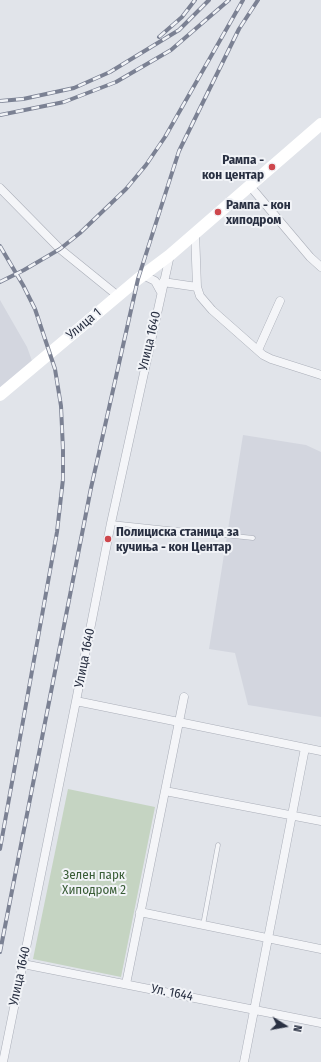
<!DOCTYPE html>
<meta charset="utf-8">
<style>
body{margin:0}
#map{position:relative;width:321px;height:1062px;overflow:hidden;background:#e1e4ea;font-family:"Fira Sans Condensed",sans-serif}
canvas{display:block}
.north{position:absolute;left:265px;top:1006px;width:40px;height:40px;-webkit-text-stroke:3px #f1f3f7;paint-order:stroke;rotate:101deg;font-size:11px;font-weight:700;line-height:16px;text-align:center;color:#293042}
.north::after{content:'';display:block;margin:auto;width:14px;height:18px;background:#293042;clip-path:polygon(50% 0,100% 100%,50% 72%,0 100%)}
</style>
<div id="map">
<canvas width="321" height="1062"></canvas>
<div class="north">N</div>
</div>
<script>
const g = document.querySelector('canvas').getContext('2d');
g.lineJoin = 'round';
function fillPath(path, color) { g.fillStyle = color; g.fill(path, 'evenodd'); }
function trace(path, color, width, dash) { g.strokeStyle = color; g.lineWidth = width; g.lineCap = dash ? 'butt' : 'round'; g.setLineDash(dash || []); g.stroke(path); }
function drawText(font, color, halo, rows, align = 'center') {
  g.font = font + ' "Fira Sans Condensed",sans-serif'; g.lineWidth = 4; g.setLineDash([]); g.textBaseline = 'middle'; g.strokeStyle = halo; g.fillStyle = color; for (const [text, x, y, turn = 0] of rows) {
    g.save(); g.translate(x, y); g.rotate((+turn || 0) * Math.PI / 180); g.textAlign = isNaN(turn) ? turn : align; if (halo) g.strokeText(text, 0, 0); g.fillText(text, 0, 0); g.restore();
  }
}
fillPath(new Path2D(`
 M 0,300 L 27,347 L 35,369 L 0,397 Z
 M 243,435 L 306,445 L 321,452 L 321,717 L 248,705 L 235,653 L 209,649 Z`), '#d3d6df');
fillPath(new Path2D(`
 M 68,789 L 155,807 L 121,977 L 33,959 Z`), '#c5d4c2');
const lane = new Path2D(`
 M 111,523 L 253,538
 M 203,925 L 218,845`);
const street = new Path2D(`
 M 250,186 L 310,257 L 321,267
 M 0,188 L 60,249 L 118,296
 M 195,232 L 197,287 L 200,296 L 212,310 L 263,355 L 271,359 L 321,375
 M 143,275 L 155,281 L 161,292
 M 163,282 L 197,287
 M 258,350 L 280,301
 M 76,701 L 321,751
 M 165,791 L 321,821
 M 140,912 L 321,949
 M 23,964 L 321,1023
 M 126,984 L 184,697
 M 3,1062 L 76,701 L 111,523 L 170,255
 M 244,1062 L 305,748`);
trace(lane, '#aaaeb8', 5);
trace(street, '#aaaeb8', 9);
trace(lane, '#f4f5f8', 4);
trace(street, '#f4f5f8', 8);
trace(new Path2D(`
 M 0,395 L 138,279 L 170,255 L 321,124`), '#fff', 12);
const rail = new Path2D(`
 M 159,37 L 182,17 L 195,0
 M 0,101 L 23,99 L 74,88 L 110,72 L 179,30 L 209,0
 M 0,115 L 64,102 L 116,82 L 171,50 L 229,0
 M 0,246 L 23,285 L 35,309 L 55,369 L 61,406 L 63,450 L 63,479 L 57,532 L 0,849
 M 0,282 L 24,270 L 60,249 L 80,233 L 126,189 L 146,165 L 165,137 L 243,0
 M 0,952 L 91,488 L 138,279 L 179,151 L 239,29 L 258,0`);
trace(rail, '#7b8193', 4);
trace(rail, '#f1f3f7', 2.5, [8]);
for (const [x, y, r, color] of [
 [272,167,4,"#ce474d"],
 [218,212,4,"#ce474d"],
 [108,539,4,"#ce474d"]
]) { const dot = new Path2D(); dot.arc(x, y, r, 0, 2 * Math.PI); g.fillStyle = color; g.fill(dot); trace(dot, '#f1f3f7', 1.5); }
drawText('bold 13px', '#293042', '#f1f3f7', [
 ["Рампа -",264,160,"right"],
 ["кон центар",264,175,"right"],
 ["Рампа - кон",226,205],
 ["хиподром",226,220],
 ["Полициска станица за",116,532],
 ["кучиња - кон Центар",116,547]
], 'left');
drawText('13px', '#293042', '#f1f3f7', [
 ["Улица 1",84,324,-40],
 ["Улица 1640",150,341,-77],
 ["Улица 1640",85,658,-79],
 ["Улица 1640",20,976,-78],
 ["Ул. 1644",172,993,11]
]);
drawText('13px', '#3a5d37', '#f1f3f7', [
 ["Зелен парк",94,875],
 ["Хиподром 2",94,890]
]);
</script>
